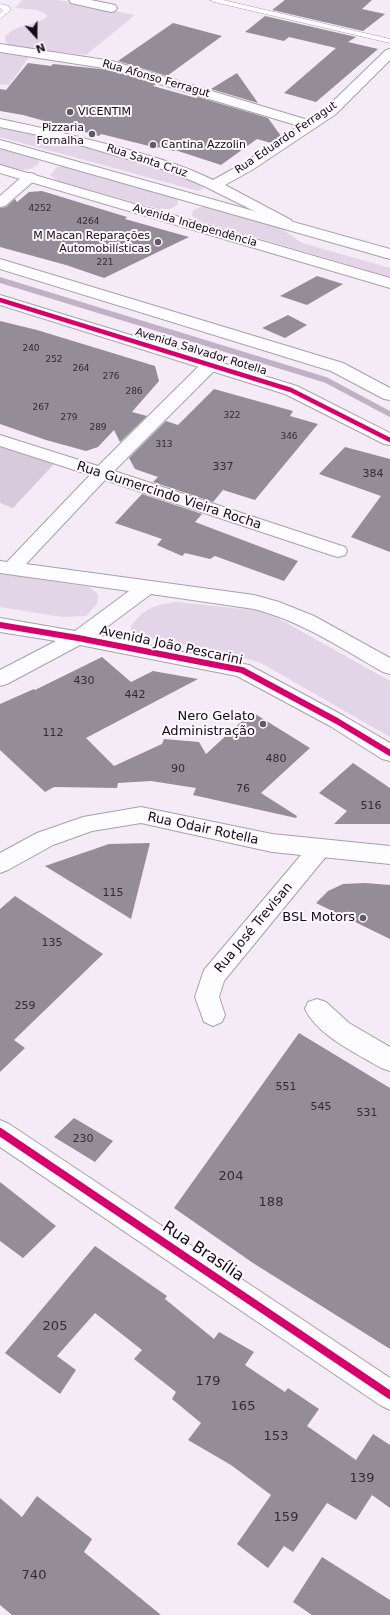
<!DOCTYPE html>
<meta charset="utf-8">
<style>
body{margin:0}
#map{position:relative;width:390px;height:1615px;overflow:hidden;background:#f4ebf7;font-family:"DejaVu Sans",sans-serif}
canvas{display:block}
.north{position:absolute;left:16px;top:16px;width:40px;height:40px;-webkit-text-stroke:3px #fdf8fe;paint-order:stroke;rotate:159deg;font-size:11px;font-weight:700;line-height:16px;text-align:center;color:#130b15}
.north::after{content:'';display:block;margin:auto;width:14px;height:18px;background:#130b15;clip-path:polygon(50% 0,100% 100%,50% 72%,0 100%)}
</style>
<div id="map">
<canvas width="390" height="1615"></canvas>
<div class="north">N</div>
</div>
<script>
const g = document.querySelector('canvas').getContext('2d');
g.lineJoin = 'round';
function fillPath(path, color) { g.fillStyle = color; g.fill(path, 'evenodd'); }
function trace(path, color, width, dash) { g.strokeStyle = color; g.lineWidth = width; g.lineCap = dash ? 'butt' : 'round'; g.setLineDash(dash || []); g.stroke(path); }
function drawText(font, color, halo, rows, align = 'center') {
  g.font = font + ' "DejaVu Sans",sans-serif'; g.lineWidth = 4; g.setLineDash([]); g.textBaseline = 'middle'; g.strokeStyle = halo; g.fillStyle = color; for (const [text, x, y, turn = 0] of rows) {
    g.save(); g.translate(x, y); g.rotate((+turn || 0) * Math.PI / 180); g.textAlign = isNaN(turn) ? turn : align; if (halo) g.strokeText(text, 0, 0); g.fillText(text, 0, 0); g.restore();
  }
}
fillPath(new Path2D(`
 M 23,0 L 59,0 L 135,15 L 86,55 L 12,46 L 6,43 L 5,37 C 16,23 35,27 48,16 C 38,7 27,10 15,8 Z
 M 0,53 L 29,57 L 9,85 L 0,84 Z
 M 0,126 L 39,133 L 171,170 L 204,188 L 198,191 L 0,137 Z
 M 0,147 L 35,157 L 39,161 L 39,163 C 29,175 12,168 0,164 Z
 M 68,166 L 175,197 L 178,201 L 177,205 L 170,209 L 159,209 L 58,181 L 50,175 L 57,167 Z
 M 201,207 L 208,207 L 276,225 L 302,243 L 390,268 L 390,277 L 197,220 L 192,216 L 193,210 Z
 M 0,573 L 89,587 L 98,594 L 97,604 L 86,616 L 62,617 L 0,607 Z
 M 176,602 L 262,611 L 274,616 L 390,681 L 390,737 L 261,663 L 228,653 L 143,637 L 131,633 L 131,626 C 145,608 154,605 176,602 Z`), '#e3d4e7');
fillPath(new Path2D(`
 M 0,446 L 54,464 L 13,508 L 0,503 Z`), '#d8c9dc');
trace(new Path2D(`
 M 0,280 L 326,380 L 390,414`), '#c2b1c6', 5.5);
fillPath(new Path2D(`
 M 285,0 L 372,0 L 362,9 L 385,14 L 363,31 L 272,10 Z
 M 265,16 L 356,37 L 348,42 L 378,49 L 316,102 L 284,93 L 336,48 L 289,37 L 284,41 L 245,32 Z
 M 173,23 L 222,36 L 167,76 L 118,61 Z
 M 28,63 L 51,66 L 53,64 L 110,70 L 156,84 L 153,86 L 196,98 L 198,97 L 268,118 L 281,136 L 271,143 L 257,139 L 221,165 L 175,150 L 174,151 L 158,147 L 157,148 L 101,134 L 99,136 L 23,115 L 0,111 L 0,89 L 6,90 Z
 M 237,73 L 258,103 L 211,89 Z
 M 42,191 L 127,217 L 125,219 L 189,237 L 104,278 L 66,265 L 0,247 L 0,208 L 6,207 L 15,199 L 17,202 L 29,192 Z
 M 317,276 L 343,284 L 307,305 L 280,296 Z
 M 288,315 L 307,325 L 285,338 L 262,328 Z
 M 0,321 L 37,330 L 155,366 L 159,381 L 132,412 L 147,416 L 120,442 L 114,430 L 98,447 L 86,451 L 46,440 L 0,424 Z
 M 214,389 L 293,411 L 290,416 L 318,424 L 255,500 L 223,490 L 213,502 L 153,482 L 158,477 L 135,469 L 129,458 L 166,421 L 178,425 Z
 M 345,447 L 390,459 L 390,552 L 351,537 L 381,496 L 319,474 Z
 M 142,494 L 202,514 L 195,522 L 298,561 L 284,581 L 215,556 L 210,559 L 185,553 L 182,556 L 157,545 L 162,539 L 115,523 Z
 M 102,657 L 131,682 L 153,671 L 198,679 L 86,738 L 114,766 L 162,744 L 164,739 L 199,742 L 206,754 L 252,712 L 310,748 L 261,793 L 297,816 L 296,818 L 193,795 L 196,788 L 151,781 L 118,783 L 117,788 L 54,787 L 45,792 L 0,750 L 0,704 L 34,689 L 35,690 Z
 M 353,763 L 390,788 L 390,824 L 334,824 L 347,811 L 319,793 Z
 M 150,843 L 131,919 L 45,866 L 109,844 Z
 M 365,883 L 390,885 L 390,939 L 316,903 L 328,891 L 343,884 Z
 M 15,896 L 103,954 L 14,1040 L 25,1048 L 0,1072 L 0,909 Z
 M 299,1033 L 390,1088 L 390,1349 L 253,1263 L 174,1208 Z
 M 74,1118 L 113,1141 L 95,1162 L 54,1137 Z
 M 0,1182 L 56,1226 L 23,1258 L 0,1241 Z
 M 95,1246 L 167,1296 L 165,1299 L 214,1339 L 219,1332 L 254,1352 L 245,1365 L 285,1392 L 288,1388 L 319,1409 L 307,1426 L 356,1460 L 373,1434 L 390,1445 L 390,1508 L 372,1495 L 356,1520 L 327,1503 L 293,1552 L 284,1546 L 268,1568 L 237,1544 L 271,1495 L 231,1465 L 188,1440 L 201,1423 L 172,1399 L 176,1392 L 134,1359 L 142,1350 L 95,1313 L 57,1356 L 76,1370 L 60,1394 L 5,1353 Z
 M 37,1496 L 92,1539 L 84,1552 L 161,1615 L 12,1615 L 0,1605 L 0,1498 L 22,1517 Z
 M 322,1557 L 390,1600 L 390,1615 L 312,1615 L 293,1602 Z`), '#948c96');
const lane = new Path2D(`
 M 210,0 L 223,0 L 390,39 L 390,43 L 214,2 Z
 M 0,4 L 9,6 L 11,10 L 0,19 L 0,13 L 3,10 L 0,8 Z`);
const street = new Path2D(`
 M 69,0 L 91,0 L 115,5 L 117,8 L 115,11 L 111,12 L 71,3 Z
 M 0,44 L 112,61 L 308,120 L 326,108 L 386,50 L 390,49 L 390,60 L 336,114 L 252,170 L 225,185 L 291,220 L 293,223 L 291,226 L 286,227 L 204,186 L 169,171 L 66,141 L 0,127 L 0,119 C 40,127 79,137 118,147 C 151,156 183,165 213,180 L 242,164 L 299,126 L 110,69 L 0,52 Z
 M 30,173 L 35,174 L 37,177 L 35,180 L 5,206 L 0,207 L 0,196 L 25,174 Z
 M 210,360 L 216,361 L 218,365 L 216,369 L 114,471 L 345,547 L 347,551 L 345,555 L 338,557 L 331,555 L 105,480 L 26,564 L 254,595 L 279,602 L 314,616 L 390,658 L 390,674 L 383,672 C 341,648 301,621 254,609 L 151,594 L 96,635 L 249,665 L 344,716 L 390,743 L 390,761 L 382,759 L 330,726 L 237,676 L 80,645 L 7,684 L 0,686 L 0,670 L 56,641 L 0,632 L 0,618 L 75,631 L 129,591 L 0,573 L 0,561 L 7,562 L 90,475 L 0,446 L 0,435 L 98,466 L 204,361 Z
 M 320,839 L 328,842 L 331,848 L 328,854 L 224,981 L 219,997 L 225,1015 L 222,1022 L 213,1026 L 204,1022 L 195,997 L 204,970 L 312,842 Z
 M 317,999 L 326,1002 L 349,1023 L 390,1047 L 390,1071 L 381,1068 C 356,1053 318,1036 305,1009 L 308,1002 Z
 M 0,1120 L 9,1124 L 390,1378 L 390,1410 L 380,1405 L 0,1147 Z`);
const secondary = new Path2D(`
 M 0,259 L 343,363 L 390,388 L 390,400 L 384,399 L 331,371 L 0,269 Z
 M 0,295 L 297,386 L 390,433 L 390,445 L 384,444 L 285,394 L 0,305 Z
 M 141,807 L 272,834 L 390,846 L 390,864 L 272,852 L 141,823 L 92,831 L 53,845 L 8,870 L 0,873 L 0,853 L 37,833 L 83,817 Z`);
const primary = new Path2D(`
 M 0,140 L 390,249 L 390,259 L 0,148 Z
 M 0,165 L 390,278 L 390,288 L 0,173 Z`);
trace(lane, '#a8a0aa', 1);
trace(street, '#a8a0aa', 2);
trace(secondary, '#a8a0aa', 2);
trace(primary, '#a8a0aa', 2);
fillPath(lane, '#fdfcfe');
fillPath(street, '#fdfcfe');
fillPath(secondary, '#fdfcfe');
fillPath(primary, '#fdfcfe');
trace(new Path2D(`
 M 0,300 L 291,390 L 390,440`), '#d6006c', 4.5);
trace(new Path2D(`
 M 0,625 L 78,638 L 242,670 L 337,721 L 390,753`), '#d6006c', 6);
trace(new Path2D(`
 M 0,1132 L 390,1395`), '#d6006c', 8);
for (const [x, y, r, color] of [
 [70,112,4,"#625964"],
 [92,134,4,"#625964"],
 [153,145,4,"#625964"],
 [158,242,4,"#625964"],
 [263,724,4,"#625964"],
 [363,918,4,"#625964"]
]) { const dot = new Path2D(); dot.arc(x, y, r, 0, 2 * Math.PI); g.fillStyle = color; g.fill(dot); trace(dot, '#fdf8fe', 1.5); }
drawText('9px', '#332b35', null, [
 ["4252",40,209],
 ["4264",88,222],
 ["221",105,263],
 ["240",31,349],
 ["252",54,360],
 ["264",81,369],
 ["276",111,377],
 ["286",134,392],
 ["267",41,408],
 ["322",232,416],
 ["279",69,418],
 ["289",98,428],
 ["346",289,437],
 ["313",164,445]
]);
drawText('11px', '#130b15', '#fdf8fe', [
 ["Rua Afonso Ferragut",156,79,16],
 ["Rua Eduardo Ferragut",286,138,-34],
 ["Rua Santa Cruz",147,161,18],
 ["Avenida Independência",195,226,16],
 ["Avenida Salvador Rotella",201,352,17]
]);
drawText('11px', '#130b15', '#fdf8fe', [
 ["VICENTIM",78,112],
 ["Pizzaria",84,128,"right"],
 ["Fornalha",84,141,"right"],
 ["Cantina Azzolin",161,145],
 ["M Macan Reparações",150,236,"right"],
 ["Automobilísticas",150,249,"right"]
], 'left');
drawText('11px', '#332b35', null, [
 ["337",223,467],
 ["384",373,474],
 ["430",84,681],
 ["442",135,695],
 ["112",53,733],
 ["480",276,759],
 ["90",178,769],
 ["76",243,789],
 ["516",371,806],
 ["115",113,893],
 ["135",52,943],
 ["259",25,1006],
 ["551",286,1087],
 ["545",321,1107],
 ["531",367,1113],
 ["230",83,1139]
]);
drawText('13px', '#130b15', '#fdf8fe', [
 ["Rua Gumercindo Vieira Rocha",169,496,18],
 ["Avenida João Pescarini",171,646,12],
 ["Rua Odair Rotella",203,829,12],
 ["Rua José Trevisan",254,928,-50]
]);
drawText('13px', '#130b15', '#fdf8fe', [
 ["Nero Gelato",255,717],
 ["Administração",255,732],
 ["BSL Motors",355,918]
], 'right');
drawText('13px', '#332b35', null, [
 ["204",231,1177],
 ["188",271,1203],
 ["205",55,1327],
 ["179",208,1382],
 ["165",243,1407],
 ["153",276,1437],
 ["139",362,1479],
 ["159",286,1518],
 ["740",34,1576]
]);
drawText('16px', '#130b15', '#fdf8fe', [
 ["Rua Brasília",203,1252,34]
]);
</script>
